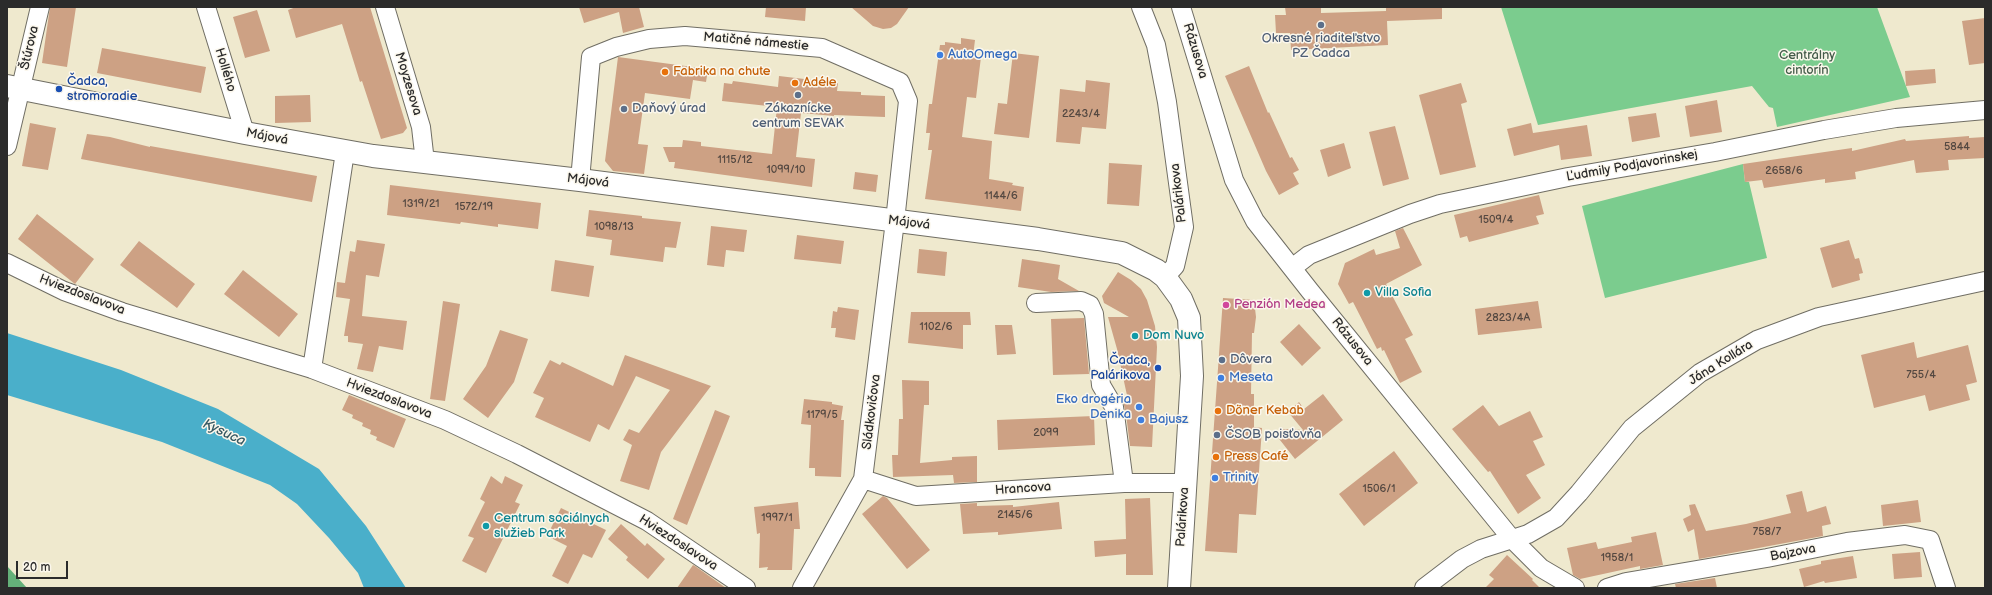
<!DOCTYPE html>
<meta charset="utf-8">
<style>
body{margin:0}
#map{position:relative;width:1992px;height:595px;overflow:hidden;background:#efe9ce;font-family:"Balsamiq Sans",sans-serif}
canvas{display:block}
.frame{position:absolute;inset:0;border:8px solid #2b2b2b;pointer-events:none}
.scale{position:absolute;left:16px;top:561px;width:52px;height:18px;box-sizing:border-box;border:2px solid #2b2b2b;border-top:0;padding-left:5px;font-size:12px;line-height:14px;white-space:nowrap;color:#2b2b2b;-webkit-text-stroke:3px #fbf7ec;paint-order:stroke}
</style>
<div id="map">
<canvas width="1992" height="595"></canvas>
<div class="frame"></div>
<div class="scale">20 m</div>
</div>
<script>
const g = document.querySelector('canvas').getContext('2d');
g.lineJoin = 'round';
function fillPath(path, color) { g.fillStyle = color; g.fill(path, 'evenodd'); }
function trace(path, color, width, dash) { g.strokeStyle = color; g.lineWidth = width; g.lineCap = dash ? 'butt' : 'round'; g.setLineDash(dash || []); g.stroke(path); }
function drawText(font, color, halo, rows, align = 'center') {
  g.font = font + ' "Balsamiq Sans",sans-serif'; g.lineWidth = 3; g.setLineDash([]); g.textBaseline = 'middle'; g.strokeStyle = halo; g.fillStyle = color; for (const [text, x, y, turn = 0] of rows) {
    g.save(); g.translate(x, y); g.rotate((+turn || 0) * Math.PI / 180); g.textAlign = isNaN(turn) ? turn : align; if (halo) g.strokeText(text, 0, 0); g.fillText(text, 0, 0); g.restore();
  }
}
fillPath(new Path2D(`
 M 1501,7 L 1877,7 L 1910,97 L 1777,127 L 1773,108 L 1769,107 L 1752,86 L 1538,125 Z
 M 1743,164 L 1745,182 L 1749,182 L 1767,258 L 1605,298 L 1582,206 Z`), '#7bcc8e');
fillPath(new Path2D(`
 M 7,566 L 27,588 L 7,588 Z`), '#64b079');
fillPath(new Path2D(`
 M 7,333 L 121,370 L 218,409 L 319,469 L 366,526 L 406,588 L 364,588 L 358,573 L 329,538 L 297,504 L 270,485 L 162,442 L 7,395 Z`), '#4aafca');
fillPath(new Path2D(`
 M 50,7 L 76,7 L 67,67 L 42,63 Z
 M 296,7 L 370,7 L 407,128 L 403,133 L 381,139 L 362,81 L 360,82 L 342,24 L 296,38 L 288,10 Z
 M 579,7 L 639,7 L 644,27 L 623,33 L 619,12 L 584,23 Z
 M 766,7 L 806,7 L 805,21 L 765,17 Z
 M 851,7 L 909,7 L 897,24 L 891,28 L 883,29 L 873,26 Z
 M 1285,7 L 1321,7 L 1321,13 L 1386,11 L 1386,7 L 1442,7 L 1442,19 L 1387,21 L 1388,45 L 1291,50 L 1290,33 L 1276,33 L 1275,15 L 1286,15 Z
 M 257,10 L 270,51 L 245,58 L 233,17 Z
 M 1985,18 L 1985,63 L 1969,65 L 1962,21 Z
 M 961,38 L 975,40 L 973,56 L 981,57 L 976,98 L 967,97 L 962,137 L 992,141 L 989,179 L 1013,183 L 1012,185 L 1024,187 L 1021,211 L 925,199 L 932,150 L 928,150 L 930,133 L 926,133 L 929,104 L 932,104 L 940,45 L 945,45 L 945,42 L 961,44 Z
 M 102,48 L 206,67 L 201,93 L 97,73 Z
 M 1013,53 L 1039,56 L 1029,138 L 994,134 L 998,103 L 1007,104 Z
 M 618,57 L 708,69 L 706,82 L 693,80 L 690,99 L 645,93 L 638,144 L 648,145 L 644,174 L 613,171 L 605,161 Z
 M 1249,66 L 1268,113 L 1269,112 L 1290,158 L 1292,157 L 1299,170 L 1293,173 L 1299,184 L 1279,195 L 1266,171 L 1225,76 Z
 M 1935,69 L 1936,83 L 1906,86 L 1905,71 Z
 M 779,76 L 838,83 L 837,91 L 861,92 L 861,95 L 885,96 L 885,117 L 834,115 L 834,116 L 801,113 L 796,157 L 815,159 L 812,187 L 674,168 L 675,162 L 669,162 L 663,147 L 682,147 L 683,140 L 701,142 L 701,146 L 772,154 L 777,107 L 722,101 L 724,83 L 732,84 L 733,81 L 778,87 Z
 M 1086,80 L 1110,83 L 1106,129 L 1082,127 L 1080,144 L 1056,142 L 1060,89 L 1085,92 Z
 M 1461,83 L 1467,102 L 1461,104 L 1476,167 L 1440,175 L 1419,95 Z
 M 310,95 L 311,122 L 275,123 L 275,96 Z
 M 1717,100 L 1722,132 L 1690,137 L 1685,106 Z
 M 1656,113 L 1660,137 L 1632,142 L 1628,117 Z
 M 30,123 L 56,128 L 48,170 L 22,166 Z
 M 1531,123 L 1533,133 L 1587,125 L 1592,156 L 1561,160 L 1559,145 L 1514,156 L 1507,129 Z
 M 1395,126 L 1409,179 L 1383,186 L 1369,132 Z
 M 87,134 L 110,137 L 150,147 L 150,146 L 317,176 L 312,202 L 81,159 Z
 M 1969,136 L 1969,138 L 1985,137 L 1985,158 L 1948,160 L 1949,170 L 1916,173 L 1914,160 L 1855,172 L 1856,179 L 1825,183 L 1825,179 L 1764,188 L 1762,180 L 1745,182 L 1743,164 L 1852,148 L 1852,151 L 1905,139 L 1906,141 Z
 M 1344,143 L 1351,168 L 1328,177 L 1320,150 Z
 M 1109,163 L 1142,165 L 1139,206 L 1107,204 Z
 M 855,172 L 878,175 L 876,192 L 853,189 Z
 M 390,185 L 541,203 L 538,229 L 498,224 L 498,227 L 461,222 L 460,224 L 387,215 Z
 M 1539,195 L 1544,214 L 1536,216 L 1539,224 L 1469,242 L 1467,236 L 1460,238 L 1454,215 Z
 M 589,210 L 642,216 L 642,218 L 681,222 L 676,248 L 665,247 L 663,262 L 610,255 L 612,240 L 586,236 Z
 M 37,214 L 94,259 L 75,284 L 18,239 Z
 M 711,226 L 747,230 L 744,252 L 726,250 L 724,267 L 707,265 Z
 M 1403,228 L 1422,265 L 1386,284 L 1413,335 L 1405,339 L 1422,372 L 1400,383 L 1384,350 L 1382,351 L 1381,347 L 1377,349 L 1353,302 L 1349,304 L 1338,284 L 1345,263 L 1374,249 L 1376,255 L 1400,248 L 1395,231 Z
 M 797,235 L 844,241 L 841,264 L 794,259 Z
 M 357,240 L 385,244 L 379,277 L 366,275 L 362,316 L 407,321 L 403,350 L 379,346 L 373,372 L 357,369 L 363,344 L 348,342 L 348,336 L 344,336 L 350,299 L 336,297 L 337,282 L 345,283 L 350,251 L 355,252 Z
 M 1849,240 L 1855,259 L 1859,258 L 1863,273 L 1859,274 L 1860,280 L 1832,288 L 1820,248 Z
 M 139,241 L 195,284 L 177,308 L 120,265 Z
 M 919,249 L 947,252 L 945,276 L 917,273 Z
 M 1022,259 L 1060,265 L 1058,279 L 1079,291 L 1051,292 L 1018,287 Z
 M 555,260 L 594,266 L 589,297 L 551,291 Z
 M 243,270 L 298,314 L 279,337 L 224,294 Z
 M 1118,272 L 1131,280 L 1141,289 L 1147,300 L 1155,326 L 1157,347 L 1152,447 L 1130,446 L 1126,414 L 1123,401 L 1123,400 L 1128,400 L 1117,349 L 1108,317 L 1129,317 L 1104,303 L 1102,296 Z
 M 1223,298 L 1254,300 L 1256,317 L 1254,333 L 1252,333 L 1251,394 L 1254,394 L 1254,427 L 1262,428 L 1256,515 L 1239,514 L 1237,553 L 1205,551 Z
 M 443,301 L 460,304 L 445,401 L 430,399 Z
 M 1538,301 L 1542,328 L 1478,335 L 1475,309 Z
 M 838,307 L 859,310 L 855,340 L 835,337 L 836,328 L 831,328 L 833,311 L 837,312 Z
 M 911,312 L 970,312 L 971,325 L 963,325 L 963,349 L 908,343 Z
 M 1084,318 L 1089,374 L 1053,375 L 1051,319 Z
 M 1299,324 L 1321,348 L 1302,366 L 1280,342 Z
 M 995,325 L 1012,325 L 1016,354 L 997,355 Z
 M 500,330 L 528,339 L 514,382 L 488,418 L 463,399 L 486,366 Z
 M 1914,342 L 1917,358 L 1968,345 L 1977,382 L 1966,385 L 1970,400 L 1929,411 L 1925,395 L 1874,408 L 1861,355 Z
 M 625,355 L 711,386 L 661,452 L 649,490 L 620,481 L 632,445 L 623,440 L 629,429 L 639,433 L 670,390 L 636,376 L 609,430 L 598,424 L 590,442 L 535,417 L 544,398 L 533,393 L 550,360 L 560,365 L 562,362 L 613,386 Z
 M 902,380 L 929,381 L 929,405 L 924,405 L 920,463 L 952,460 L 952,457 L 977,456 L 977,482 L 954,483 L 953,475 L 893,477 L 892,455 L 898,455 L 899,419 L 903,419 Z
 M 1323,394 L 1343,420 L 1295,459 L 1276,435 L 1284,429 L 1303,430 L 1288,412 L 1299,402 L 1304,409 Z
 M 349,395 L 406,419 L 394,448 L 376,440 L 377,437 L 370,434 L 371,430 L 362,426 L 363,423 L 352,418 L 353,415 L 342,410 Z
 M 804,399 L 832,402 L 832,404 L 843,406 L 841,420 L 844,420 L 841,477 L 815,476 L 815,468 L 809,468 L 811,425 L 801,424 Z
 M 1483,405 L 1499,426 L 1530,411 L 1543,437 L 1533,441 L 1545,465 L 1526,475 L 1541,498 L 1518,514 L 1490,471 L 1488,472 L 1452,429 Z
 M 715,410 L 730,416 L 687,525 L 673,519 Z
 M 1094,416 L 1095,445 L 998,450 L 997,420 Z
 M 1394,451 L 1418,483 L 1364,526 L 1339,494 Z
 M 491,476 L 502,484 L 505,476 L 523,485 L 515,502 L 520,504 L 486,573 L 462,561 L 474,538 L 468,536 L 485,502 L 480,499 Z
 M 1802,491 L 1807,512 L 1826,506 L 1831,524 L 1822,526 L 1823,536 L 1699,559 L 1694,529 L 1688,532 L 1683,519 L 1691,515 L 1689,505 L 1695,504 L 1706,531 L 1746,524 L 1791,513 L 1786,495 Z
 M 883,496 L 887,498 L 930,550 L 907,569 L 862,514 Z
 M 1150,498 L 1153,575 L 1126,575 L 1126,554 L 1095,557 L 1094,541 L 1126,539 L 1125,499 Z
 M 1918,500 L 1921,522 L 1883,526 L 1881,505 Z
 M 798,502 L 800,529 L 794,529 L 792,570 L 767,570 L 768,567 L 759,568 L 760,533 L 757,534 L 754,507 Z
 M 1059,502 L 1062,529 L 998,535 L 998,532 L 963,534 L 960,504 L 977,503 L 977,506 L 1013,505 L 1013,507 Z
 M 561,508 L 606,530 L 592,558 L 583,554 L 568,584 L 552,576 L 567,546 L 547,536 Z
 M 621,524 L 645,546 L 647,543 L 665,559 L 648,579 L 626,560 L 628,557 L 608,539 Z
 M 1656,532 L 1663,565 L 1640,569 L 1640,566 L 1580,579 L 1573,575 L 1567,548 L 1596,542 L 1598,549 L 1632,542 L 1631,537 Z
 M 1920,552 L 1922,577 L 1894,579 L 1892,554 Z
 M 1507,555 L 1533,579 L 1532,580 L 1540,588 L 1485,588 L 1494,579 L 1489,575 Z
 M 1853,556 L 1857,578 L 1825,583 L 1824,581 L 1804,587 L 1799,569 L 1821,564 L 1821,561 Z
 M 693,565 L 695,566 L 726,588 L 677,588 Z
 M 1715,578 L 1717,588 L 1676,588 L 1675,584 Z`), '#cda184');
const minor = new Path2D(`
 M 206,7 L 245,133
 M 385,7 L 421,127 L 425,162
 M 1141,7 L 1156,45 L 1167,102 L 1184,227 L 1175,266 L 1165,277
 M 1181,7 L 1234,180 L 1255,221 L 1310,291 L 1511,538 L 1541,568 L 1575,588
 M 7,146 L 40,7
 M 580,180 L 591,57 L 616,47 L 649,39 L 685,36 L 822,48 L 900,82 L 908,101 L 895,221 L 863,479 L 802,588
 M 7,263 L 64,291 L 122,312 L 312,369 L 445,420 L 517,454 L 647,521 L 746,588
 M 1292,268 L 1309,255 L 1410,214 L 1440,204 L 1568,177 L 1715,152 L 1824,130 L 1896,118 L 1985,110
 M 1036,303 L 1081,301 L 1090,305 L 1094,314 L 1101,385 L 1114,407 L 1124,483
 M 312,369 L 345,152
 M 863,479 L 916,496 L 1124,483 L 1186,483
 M 1424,588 L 1462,559 L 1481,549 L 1528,534 L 1556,518 L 1579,493 L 1632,428 L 1700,373 L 1757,340 L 1819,317 L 1985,281
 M 1607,588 L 1626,582 L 1767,558 L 1847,542 L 1905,535 L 1930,540 L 1946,588`);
const secondary = new Path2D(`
 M 7,86 L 245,133 L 373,156 L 580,180 L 1038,239 L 1122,253 L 1156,270 L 1165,277 L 1181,299 L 1189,318 L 1192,376 L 1179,588`);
trace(minor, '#706e64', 20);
trace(secondary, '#706e64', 24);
trace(minor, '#fff', 18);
trace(secondary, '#fff', 22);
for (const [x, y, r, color] of [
 [1321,25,4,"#5c6f8a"],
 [940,55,4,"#3f7fe0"],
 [665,72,4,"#e8710a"],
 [795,83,4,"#e8710a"],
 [59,89,4,"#1a4fb4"],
 [798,95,4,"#5c6f8a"],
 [624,109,4,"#5c6f8a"],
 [1367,293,4,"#0f9aa8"],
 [1226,305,4,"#d1479c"],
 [1135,336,4,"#0f9aa8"],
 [1222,360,4,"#5c6f8a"],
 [1158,368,4,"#1a4fb4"],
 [1221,378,4,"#3f7fe0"],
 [1139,407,4,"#3f7fe0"],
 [1218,411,4,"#e8710a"],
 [1141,420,4,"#3f7fe0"],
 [1217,435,4,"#5c6f8a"],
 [1216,457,4,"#e8710a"],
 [1215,478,4,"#3f7fe0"],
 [486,526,4,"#0f9aa8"]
]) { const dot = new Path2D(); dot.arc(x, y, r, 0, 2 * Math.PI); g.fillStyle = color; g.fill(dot); trace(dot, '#fbf7ec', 1.5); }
drawText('11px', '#544841', null, [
 ["2243/4",1081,114],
 ["5844",1957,147],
 ["1115/12",735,160],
 ["1099/10",786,170],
 ["2658/6",1784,171],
 ["1144/6",1001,196],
 ["1319/21",421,204],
 ["1572/19",474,207],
 ["1509/4",1496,220],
 ["1098/13",614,227],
 ["2823/4A",1508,318],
 ["1102/6",936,327],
 ["755/4",1921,375],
 ["1179/5",822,415],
 ["2099",1046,433],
 ["1506/1",1379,489],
 ["2145/6",1015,515],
 ["1997/1",777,518],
 ["758/7",1767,532],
 ["1958/1",1617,558]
]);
drawText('13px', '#4e5e75', '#fbf7ec', [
 ["Okresné riaditeľstvo",1321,39,"center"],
 ["PZ Čadca",1321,54,"center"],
 ["Daňový úrad",632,109],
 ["Zákaznícke",798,109,"center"],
 ["centrum SEVAK",798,124,"center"],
 ["Dôvera",1230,360],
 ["ČSOB poisťovňa",1225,435]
], 'left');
drawText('13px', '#2b2b2b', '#fbf7ec', [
 ["Matičné námestie",756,42,5],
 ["Štúrova",30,48,-77],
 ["Rázusova",1195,51,73],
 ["Hollého",225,70,73],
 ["Moyzesova",408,84,73],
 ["Májová",267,137,11],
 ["Ľudmily Podjavorinskej",1632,166,-10],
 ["Májová",588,181,7],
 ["Palárikova",1179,193,-97],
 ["Májová",909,223,7],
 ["Hviezdoslavova",82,295,21],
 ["Rázusova",1352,342,51],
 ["Jána Kollára",1721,363,-32],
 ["Hviezdoslavova",389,399,21],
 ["Sládkovičova",872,412,-83],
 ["Hrancova",1023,489,-4],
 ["Palárikova",1183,517,-86],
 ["Hviezdoslavova",678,543,33],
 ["Bajzova",1793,553,-11]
]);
drawText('13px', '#366cbe', '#fbf7ec', [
 ["AutoOmega",948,55],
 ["Meseta",1229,378],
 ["Eko drogéria",1131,400,"right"],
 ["Denika",1131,415,"right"],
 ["Bajusz",1149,420],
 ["Trinity",1223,478]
], 'left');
drawText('13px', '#435b49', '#fbf7ec', [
 ["Centrálny",1807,56],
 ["cintorín",1807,71]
]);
drawText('13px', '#c56008', '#fbf7ec', [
 ["Fabrika na chute",673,72],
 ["Adéle",803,83],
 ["Döner Kebab",1226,411],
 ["Press Café",1224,457]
], 'left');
drawText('13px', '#164399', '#fbf7ec', [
 ["Čadca,",67,82],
 ["stromoradie",67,97],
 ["Čadca,",1150,361,"right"],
 ["Palárikova",1150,376,"right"]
], 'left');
drawText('13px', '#0d838f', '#fbf7ec', [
 ["Villa Sofia",1375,293],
 ["Dom Nuvo",1143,336],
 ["Centrum sociálnych",494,519],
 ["služieb Park",494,534]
], 'left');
drawText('13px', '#b23c85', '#fbf7ec', [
 ["Penzión Medea",1234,305]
], 'left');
drawText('italic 14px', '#365963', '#fbf7ec', [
 ["Kysuca",224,433,25]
]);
</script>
